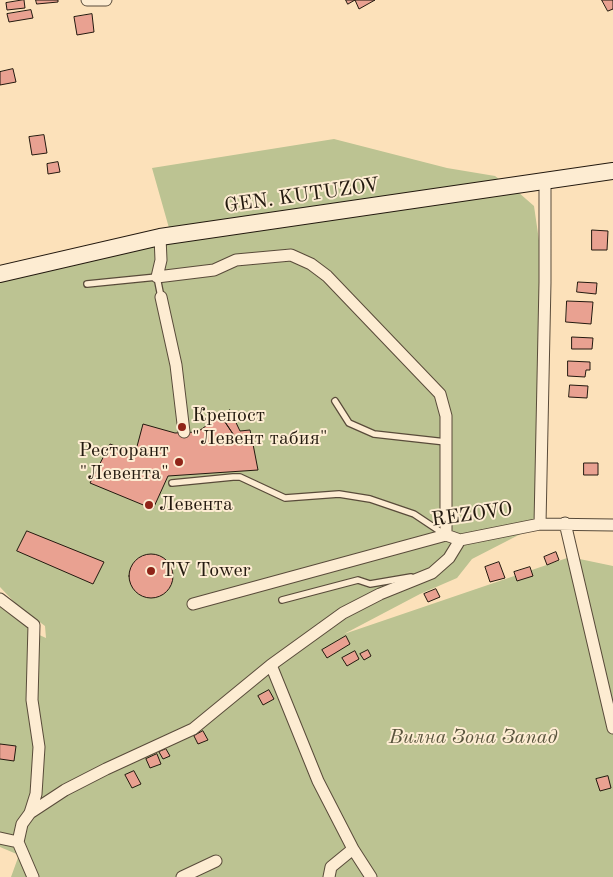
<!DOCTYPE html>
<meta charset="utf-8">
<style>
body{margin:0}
canvas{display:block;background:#fce1ba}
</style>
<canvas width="613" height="877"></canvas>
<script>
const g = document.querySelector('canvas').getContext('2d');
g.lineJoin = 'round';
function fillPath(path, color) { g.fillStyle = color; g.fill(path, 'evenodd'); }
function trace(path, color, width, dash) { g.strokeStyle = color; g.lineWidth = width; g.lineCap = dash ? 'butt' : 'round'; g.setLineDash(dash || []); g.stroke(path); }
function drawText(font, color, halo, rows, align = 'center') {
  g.font = font + ' "Old Standard TT",serif'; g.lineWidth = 4; g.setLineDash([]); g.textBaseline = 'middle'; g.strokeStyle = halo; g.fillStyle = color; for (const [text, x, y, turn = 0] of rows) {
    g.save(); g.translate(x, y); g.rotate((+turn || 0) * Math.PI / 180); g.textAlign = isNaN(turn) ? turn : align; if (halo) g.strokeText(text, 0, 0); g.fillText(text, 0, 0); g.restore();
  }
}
fillPath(new Path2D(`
 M 334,139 L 447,168 L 495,176 L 507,185 L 510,185 L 534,206 L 545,282 L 540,524 L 472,559 L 457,578 L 420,594 L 344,634 L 570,557 L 613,566 L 613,877 L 11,877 L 19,855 L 0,847 L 0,607 L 35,633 L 46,638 L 45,626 L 17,605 L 0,587 L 0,274 L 171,235 L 152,168 Z`), '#bcc392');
const building = new Path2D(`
 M 24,0 L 25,8 L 7,10 L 6,3 Z
 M 36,0 L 58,0 L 58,2 L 37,4 Z
 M 346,0 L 375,0 L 359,9 L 355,0 L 348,4 Z
 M 602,0 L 613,0 L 613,9 L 608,11 Z
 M 31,10 L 33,18 L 9,22 L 7,14 Z
 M 92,14 L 94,32 L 77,35 L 74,17 Z
 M 13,69 L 16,82 L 0,85 L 0,72 Z
 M 44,135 L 47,153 L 32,155 L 29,137 Z
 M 58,162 L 60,172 L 48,174 L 47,164 Z
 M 592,230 L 608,231 L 607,250 L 592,250 Z
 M 578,282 L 597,283 L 596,294 L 577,292 Z
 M 567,301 L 593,302 L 591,324 L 566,322 Z
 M 572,337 L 593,338 L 592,349 L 572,349 Z
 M 568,361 L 590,362 L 590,370 L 586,370 L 585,377 L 568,376 Z
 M 570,385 L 588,386 L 587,398 L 569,397 Z
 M 230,410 L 240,431 L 250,430 L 252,439 L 237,440 L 221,416 Z
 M 221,416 L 237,440 L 252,439 L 258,470 L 168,476 L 153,509 L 90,483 L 110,444 L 135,454 L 143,424 L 175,433 L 197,432 Z
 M 584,463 L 598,463 L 598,475 L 584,475 Z
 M 27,531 L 104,562 L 93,584 L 17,551 Z
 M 556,552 L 559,560 L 547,565 L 544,557 Z
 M129 576a22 22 0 1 1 44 0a22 22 0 1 1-44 0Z
 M 499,562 L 505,578 L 490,582 L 485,567 Z
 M 530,567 L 533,576 L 517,581 L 514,572 Z
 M 436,589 L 440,597 L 428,602 L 424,594 Z
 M 346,636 L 350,644 L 327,658 L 322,650 Z
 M 368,650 L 371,656 L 364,660 L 360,654 Z
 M 355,651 L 359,659 L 347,666 L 342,658 Z
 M 269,690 L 274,699 L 263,705 L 258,696 Z
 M 203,731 L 208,740 L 198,744 L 194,736 Z
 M 0,744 L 16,746 L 14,761 L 0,759 Z
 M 166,749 L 170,756 L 163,759 L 159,752 Z
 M 157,754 L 161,764 L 150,768 L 146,759 Z
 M 134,771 L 141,784 L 132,788 L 125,775 Z
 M 608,776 L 611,788 L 600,791 L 596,779 Z`);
fillPath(building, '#e9a191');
trace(building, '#23190f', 1);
const lane = new Path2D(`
 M 87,284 L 157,277 L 161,297
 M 335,401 L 349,423 L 374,434 L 446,442
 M 172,483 L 233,477 L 240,477 L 285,498 L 339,494 L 370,499 L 414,514 L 444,534
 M 282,600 L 358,580 L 370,584 L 411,577`);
const street = new Path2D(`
 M 87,0 L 106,0
 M 160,237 L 161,260 L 157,277 L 214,270 L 236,260 L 291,255 L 311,264 L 327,276 L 440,394 L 446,416 L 446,535
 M 161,297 L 176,365 L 184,432
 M 565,523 L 613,728
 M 540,524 L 613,525
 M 0,599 L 34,625 L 32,700 L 39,747 L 36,794 L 30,813 L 22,824 L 18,842 L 0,838
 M 193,604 L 446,535 L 460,540 L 540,524 L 545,282 L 545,180
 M 271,665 L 318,781 L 353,849 L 331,867 L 329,877
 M 30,813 L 65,790 L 106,769 L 193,729 L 271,665 L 343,613 L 380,594 L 432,573 L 449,558 L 460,540
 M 18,842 L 33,877
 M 353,849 L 371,877
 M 182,877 L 216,861`);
const secondary = new Path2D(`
 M 0,274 L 160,237 L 613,171`);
trace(lane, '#594b3a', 8);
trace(street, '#594b3a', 13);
trace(secondary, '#23190f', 18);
trace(lane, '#fdecd2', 5.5);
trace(street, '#fdecd2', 11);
trace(secondary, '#fdecd2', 16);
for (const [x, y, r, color] of [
 [182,427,5,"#8f2418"],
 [179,462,5,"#8f2418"],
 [149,505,5,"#8f2418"],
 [151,571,5,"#8f2418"]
]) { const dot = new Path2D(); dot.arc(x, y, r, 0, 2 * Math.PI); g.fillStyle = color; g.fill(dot); trace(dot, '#fdecd2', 2); }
drawText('20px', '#23190f', '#fdecd2', [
 ["GEN. KUTUZOV",302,196,-8],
 ["REZOVO",472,515,-8]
]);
drawText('20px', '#23190f', '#fdecd2', [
 ["Крепост",192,416],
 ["\"Левент табия\"",192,439],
 ["Ресторант",169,451,"right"],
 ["\"Левента\"",169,474,"right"],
 ["Левента",159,505],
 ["TV Tower",161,571]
], 'left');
drawText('italic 20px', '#59543d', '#fdecd2', [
 ["Вилна Зона Запад",473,738]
]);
</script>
